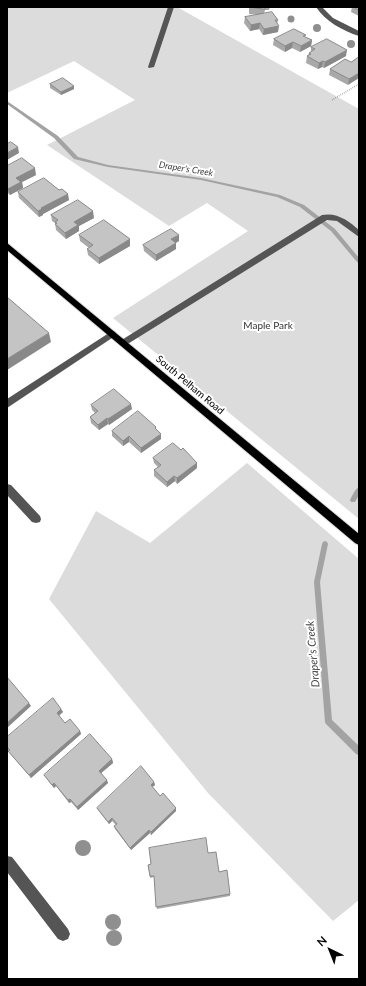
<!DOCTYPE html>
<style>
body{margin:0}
#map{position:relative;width:366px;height:986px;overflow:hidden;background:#fff;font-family:Lato,sans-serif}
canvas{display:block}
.frame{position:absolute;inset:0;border:8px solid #000;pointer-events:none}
.north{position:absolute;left:310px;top:930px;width:40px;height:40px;-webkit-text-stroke:3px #fff;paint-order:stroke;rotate:317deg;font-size:11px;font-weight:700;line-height:16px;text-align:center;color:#000}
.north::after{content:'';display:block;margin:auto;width:14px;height:18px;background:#000;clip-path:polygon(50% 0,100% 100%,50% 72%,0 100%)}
</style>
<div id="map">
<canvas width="366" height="986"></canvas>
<div class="frame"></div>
<div class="north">N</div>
</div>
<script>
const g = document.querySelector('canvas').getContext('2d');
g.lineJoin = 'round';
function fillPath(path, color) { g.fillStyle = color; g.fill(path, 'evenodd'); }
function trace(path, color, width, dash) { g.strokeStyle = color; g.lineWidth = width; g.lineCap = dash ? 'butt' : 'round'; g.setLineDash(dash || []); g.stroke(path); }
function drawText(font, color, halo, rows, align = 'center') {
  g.font = font + ' Lato,sans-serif'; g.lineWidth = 4; g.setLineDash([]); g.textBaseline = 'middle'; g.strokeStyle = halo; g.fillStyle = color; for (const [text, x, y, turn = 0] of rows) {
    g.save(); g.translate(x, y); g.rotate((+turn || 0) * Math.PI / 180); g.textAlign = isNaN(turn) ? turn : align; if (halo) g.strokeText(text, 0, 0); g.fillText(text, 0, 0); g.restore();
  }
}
fillPath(new Path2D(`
 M 7,7 L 177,7 L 359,109 L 359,519 L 113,318 L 248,231 L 207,203 L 169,226 L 47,145 L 135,100 L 74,61 L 7,93 Z
 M 247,463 L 359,559 L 359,900 L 333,921 L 208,793 L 49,599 L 96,511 L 150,543 Z`), '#dcdcdc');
fillPath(new Path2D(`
 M 7,101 L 58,136 L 78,157 L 108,165 L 201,178 L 280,195 L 304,205 L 335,229 L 359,258 L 359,263 L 357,262 L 331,231 L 300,207 L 277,197 L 201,180 L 108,167 L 74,159 L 54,138 L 7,104 Z
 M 359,487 L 359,495 L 355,502 L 351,502 L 350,500 C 352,496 355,489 359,487 Z
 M 325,541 L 327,542 L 328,544 L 320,582 L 332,720 L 359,746 L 359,755 L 356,754 L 326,724 L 325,722 L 314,582 L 322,544 L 323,542 Z`), '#a3a3a3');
const major = new Path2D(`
 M 7,243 L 359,534 L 359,545 L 355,543 L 7,250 Z`);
trace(major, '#dbdbdb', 2);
trace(new Path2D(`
 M 332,100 L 359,84`), '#777', 1.5, [0.5, 1.5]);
fillPath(new Path2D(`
 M 168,7 L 174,7 L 154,67 L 149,68 L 148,67 Z
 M 316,7 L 322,7 L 333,18 L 359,31 L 359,36 C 343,31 325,21 316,7 Z
 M 322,215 C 337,212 349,221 359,230 L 359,237 L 337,221 L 327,220 L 126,345 L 120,345 L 119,343 L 120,341 Z
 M 112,331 L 115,332 L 116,334 L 115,336 L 7,408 L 7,399 Z
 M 7,484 L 11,485 L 40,516 L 41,519 L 40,522 L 36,523 L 32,522 L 7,495 Z
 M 7,856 L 12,857 L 68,929 L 70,934 L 68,939 L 63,941 L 58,939 L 7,872 Z`), '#555');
fillPath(major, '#000');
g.fillStyle = '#8f8f8f';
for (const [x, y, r] of [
 [291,19,3.5],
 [317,28,4],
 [351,44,4],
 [83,848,8],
 [113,922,8],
 [114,938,8]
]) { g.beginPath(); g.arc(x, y, r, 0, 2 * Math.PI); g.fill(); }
fillPath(new Path2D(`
 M 240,7 L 270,7 L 269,10 L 265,10 L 264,14 L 278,20 L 277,24 L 278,32 L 263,35 L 259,29 L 250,31 L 244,23 L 245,17 L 259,15 L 249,14 L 249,8 Z
 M 352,7 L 359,7 L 359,16 L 351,12 Z
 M 305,37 L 312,40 L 311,46 L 300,52 L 292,48 L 285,52 L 273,45 L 274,39 Z
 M 311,47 L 346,56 L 324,68 L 322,67 L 318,69 L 306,63 L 307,56 L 308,56 L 309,53 L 311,52 Z
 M 359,57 L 348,85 L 329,75 L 330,69 L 351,62 Z
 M 50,84 L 74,86 L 74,89 L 61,95 L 50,88 Z
 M 7,166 L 36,175 L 22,182 L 23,188 L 10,195 L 7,192 Z
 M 18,192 L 69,200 L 43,214 L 43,215 L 39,217 L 19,198 Z
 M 51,215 L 94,218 L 79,226 L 79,231 L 66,239 L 56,230 L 55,223 L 52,221 Z
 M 79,235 L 130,246 L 99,264 L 88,255 L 87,249 L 89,248 L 80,241 Z
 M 179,241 L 175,243 L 176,249 L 156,261 L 144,251 L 143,245 Z
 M 91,405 L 132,409 L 109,425 L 108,424 L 99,430 L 91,423 L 90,417 L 95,413 L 92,410 Z
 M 156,430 L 161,439 L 141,453 L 129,442 L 123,446 L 112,436 L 112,431 Z
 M 153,458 L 197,463 L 197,468 L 177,484 L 175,481 L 167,487 L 154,476 L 154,470 L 158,467 L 154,463 Z
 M 61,709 L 63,712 L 59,716 L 65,723 L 80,731 L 81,734 L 31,778 L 8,751 L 9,751 L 7,747 L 7,737 Z
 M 112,759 L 113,763 L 101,773 L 108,783 L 78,810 L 71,802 L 69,803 L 56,786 L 54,788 L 44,775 Z
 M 154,782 L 155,785 L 152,787 L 160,796 L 176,808 L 176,811 L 151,835 L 150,833 L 131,850 L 115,829 L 114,826 L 116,825 L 112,821 L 109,824 L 98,810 L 97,808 Z
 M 208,853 L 219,872 L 230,894 L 230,896 L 157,909 L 154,877 L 150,878 L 148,865 Z`), '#a9a9a9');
fillPath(new Path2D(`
 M 260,23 L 259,29 L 250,31 L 251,25 Z
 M 279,26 L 278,32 L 263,35 L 264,29 Z
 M 312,40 L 311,46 L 300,52 L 301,46 Z
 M 293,42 L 292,48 L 285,52 L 285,46 Z
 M 347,50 L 346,56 L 324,68 L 325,62 Z
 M 323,61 L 322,67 L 318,69 L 319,63 Z
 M 359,73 L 359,78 L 348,85 L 349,79 Z
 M 74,86 L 74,89 L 61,95 L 61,92 Z
 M 18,147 L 19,153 L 7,160 L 7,153 Z
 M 35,168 L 36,175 L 22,182 L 23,188 L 10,195 L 8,189 L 16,178 Z
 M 68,194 L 69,200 L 43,214 L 43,215 L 39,217 L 38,211 L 41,208 Z
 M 93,211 L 94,218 L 79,226 L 79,231 L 66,239 L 65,233 L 74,222 Z
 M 179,235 L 179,241 L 171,246 L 171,239 Z
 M 130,239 L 130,246 L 99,264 L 99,258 Z
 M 176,243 L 176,249 L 156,261 L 156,255 Z
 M 49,333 L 51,342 L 7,370 L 7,359 Z
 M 131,404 L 132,409 L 109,425 L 108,419 Z
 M 107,418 L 108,424 L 99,430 L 98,425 Z
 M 161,434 L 161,439 L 141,453 L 141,448 Z
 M 129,436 L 129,442 L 123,446 L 123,441 Z
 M 197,463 L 197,468 L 177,484 L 177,478 Z
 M 174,476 L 175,481 L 167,487 L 167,482 Z
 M 29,703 L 31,706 L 7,728 L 7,723 Z
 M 61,709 L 63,712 L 58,716 L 57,713 Z
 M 80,731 L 81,734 L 31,778 L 29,775 Z
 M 112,759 L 113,763 L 100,774 L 99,771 Z
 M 107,780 L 108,783 L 78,810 L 77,807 Z
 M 154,782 L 155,785 L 151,788 L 151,785 Z
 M 54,783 L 56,786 L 54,788 L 52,785 Z
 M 70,799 L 71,802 L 69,803 L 68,800 Z
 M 176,808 L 176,811 L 151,835 L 151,832 Z
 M 112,818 L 112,821 L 109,824 L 108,822 Z
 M 149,830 L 150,833 L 131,850 L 130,848 Z`), '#898989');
const building = new Path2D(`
 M 250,7 L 265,7 L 265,9 Z
 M 354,7 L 359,7 L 359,10 Z
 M 272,12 L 278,20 L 275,20 L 279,26 L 264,29 L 260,23 L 251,25 L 245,17 Z
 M 294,29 L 306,35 L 303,36 L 312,40 L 301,46 L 293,42 L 285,46 L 274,39 Z
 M 327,39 L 347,50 L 325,62 L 323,61 L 319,63 L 307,56 L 311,54 L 309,53 L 315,49 L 311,47 Z
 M 359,57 L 359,73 L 349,79 L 330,69 L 345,59 L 351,62 Z
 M 63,78 L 74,86 L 61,92 L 50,84 Z
 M 11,142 L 18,147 L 7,153 L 7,144 Z
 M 22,158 L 35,168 L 16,178 L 21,182 L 8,189 L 7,187 L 7,166 Z
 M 44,178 L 59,190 L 62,189 L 68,194 L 41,208 L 42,209 L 38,211 L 18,192 Z
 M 78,200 L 93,211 L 74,222 L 78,225 L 65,233 L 55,224 L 57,223 L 55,222 L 58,220 L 51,215 Z
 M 104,220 L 130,239 L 99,258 L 87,249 L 93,245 L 79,235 Z
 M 171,229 L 179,235 L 171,239 L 176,243 L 156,255 L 143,245 Z
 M 7,297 L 49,333 L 7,359 Z
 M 114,389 L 131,404 L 108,419 L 107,418 L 98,425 L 90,417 L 98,411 L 91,405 Z
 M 138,411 L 156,427 L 155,428 L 161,434 L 141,448 L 129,436 L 123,441 L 112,431 Z
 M 173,443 L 181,450 L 183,448 L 197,463 L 177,478 L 174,476 L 167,482 L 154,470 L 161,465 L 153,458 Z
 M 7,677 L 29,703 L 7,723 Z
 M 53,698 L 61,709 L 57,713 L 65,723 L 70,719 L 80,731 L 29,775 L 8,751 L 10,750 L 7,747 L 7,737 Z
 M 90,734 L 112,759 L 99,771 L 107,780 L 77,807 L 70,799 L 68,800 L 54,783 L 52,785 L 44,775 Z
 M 141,766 L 154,782 L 151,785 L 160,796 L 163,793 L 176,808 L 151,832 L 149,830 L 130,848 L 114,826 L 117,824 L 112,818 L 108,822 L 97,808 Z
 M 206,838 L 208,853 L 216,852 L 219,872 L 227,870 L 230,894 L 156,907 L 154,876 L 150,876 L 148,865 L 151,864 L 149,848 Z`);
fillPath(building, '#c4c4c4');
trace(building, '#898989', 1);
drawText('italic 9px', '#444', '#fff', [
 ["Draper's Creek",186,169,9]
]);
drawText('10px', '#333', '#fff', [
 ["Maple Park",268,326]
]);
drawText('10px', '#000', '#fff', [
 ["South Pelham Road",190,385,40]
]);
drawText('italic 11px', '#444', '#fff', [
 ["Draper's Creek",313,654,-95]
]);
</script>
